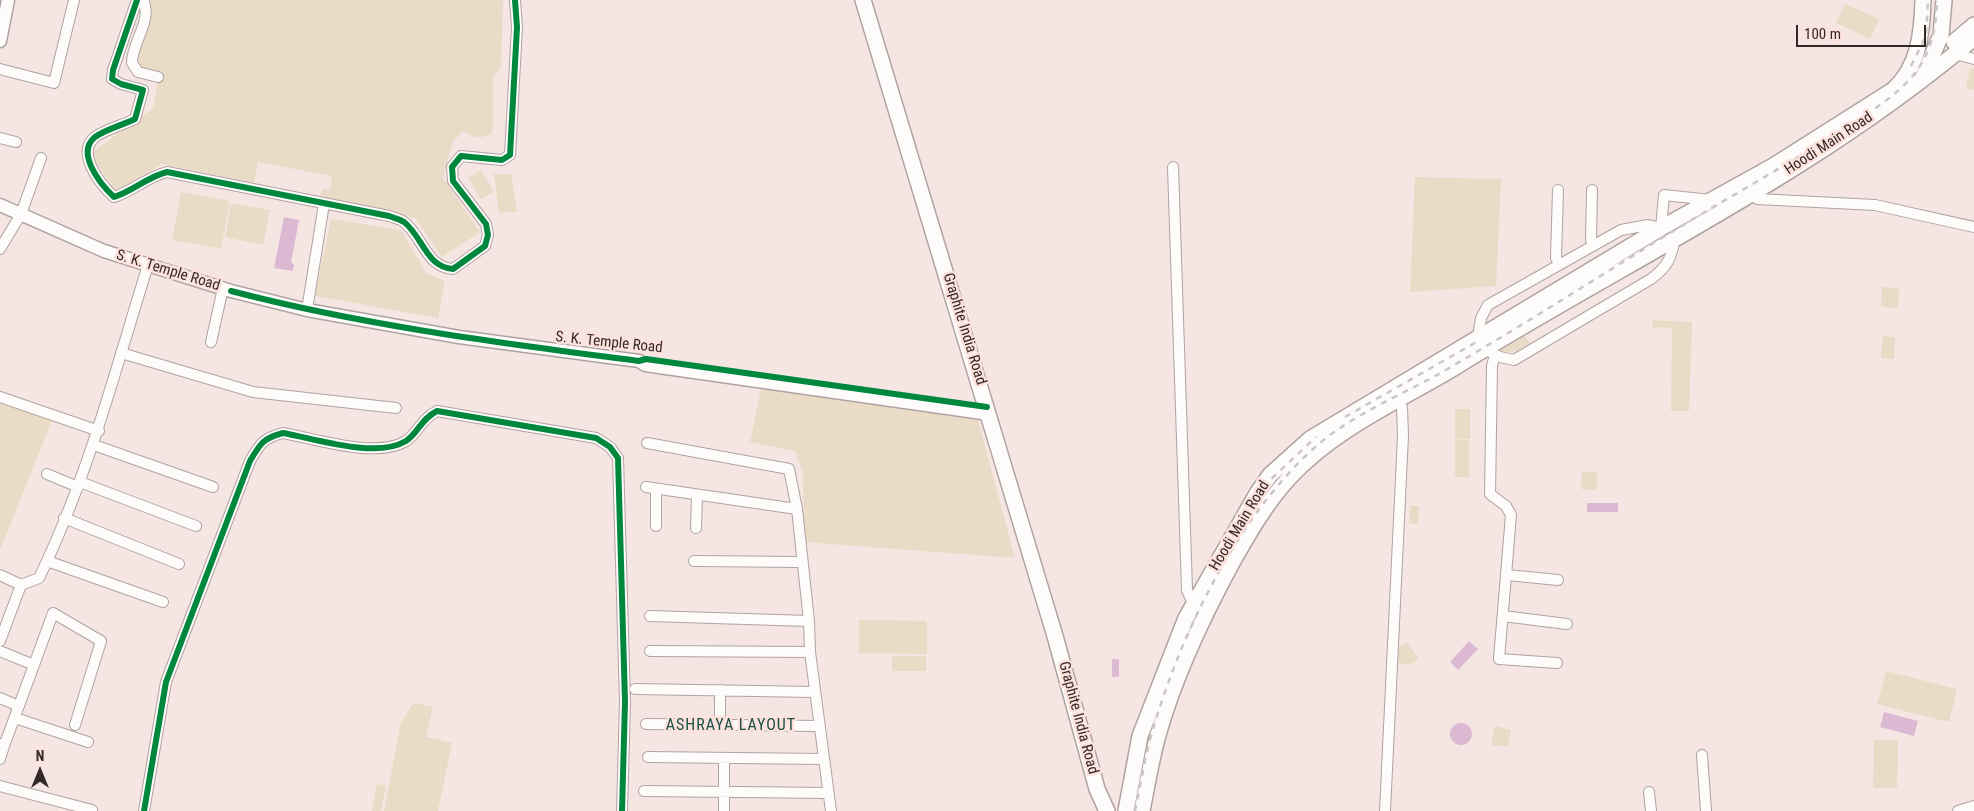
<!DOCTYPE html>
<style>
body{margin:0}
#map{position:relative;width:1974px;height:811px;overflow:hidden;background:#f5e6e3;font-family:"Roboto Condensed",sans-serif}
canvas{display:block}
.north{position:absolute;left:15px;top:746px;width:50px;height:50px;-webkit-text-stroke:4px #fce1dc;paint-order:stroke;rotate:0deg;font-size:14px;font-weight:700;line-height:20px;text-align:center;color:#332927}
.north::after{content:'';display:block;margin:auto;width:18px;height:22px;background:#332927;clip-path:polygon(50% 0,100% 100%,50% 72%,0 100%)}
.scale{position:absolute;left:1796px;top:25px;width:130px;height:22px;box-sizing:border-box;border:2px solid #332927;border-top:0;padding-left:6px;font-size:15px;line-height:18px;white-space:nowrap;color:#332927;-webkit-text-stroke:4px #fce1dc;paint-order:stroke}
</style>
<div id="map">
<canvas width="1974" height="811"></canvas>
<div class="north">N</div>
<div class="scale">100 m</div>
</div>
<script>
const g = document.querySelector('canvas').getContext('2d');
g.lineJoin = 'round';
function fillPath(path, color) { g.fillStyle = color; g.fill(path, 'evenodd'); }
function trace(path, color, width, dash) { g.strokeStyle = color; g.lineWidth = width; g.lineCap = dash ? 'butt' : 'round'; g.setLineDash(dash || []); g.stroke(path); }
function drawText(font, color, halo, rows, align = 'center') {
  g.font = font + ' "Roboto Condensed",sans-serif'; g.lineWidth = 5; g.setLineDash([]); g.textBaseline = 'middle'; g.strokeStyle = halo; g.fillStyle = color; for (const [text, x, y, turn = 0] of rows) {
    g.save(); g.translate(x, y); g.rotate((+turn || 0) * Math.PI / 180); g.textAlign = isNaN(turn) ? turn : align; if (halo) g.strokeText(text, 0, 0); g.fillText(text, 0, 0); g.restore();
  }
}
fillPath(new Path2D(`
 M 150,0 L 503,0 L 501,67 L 493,77 L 493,127 L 491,134 C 480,139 473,138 464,131 L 453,141 L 443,178 L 480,232 L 442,257 L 415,218 L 320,197 L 322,189 L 330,190 L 332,176 L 258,162 L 254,183 L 162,164 L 117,192 L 90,154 L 153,108 L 159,74 L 143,70 L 137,57 L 152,14 Z
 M 1845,4 L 1879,19 L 1870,39 L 1836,23 Z
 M 1970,68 L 1974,69 L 1974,90 L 1966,88 Z
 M 481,170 L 494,192 L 481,199 L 468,178 Z
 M 494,174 L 511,174 L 517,212 L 499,213 Z
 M 1415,177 L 1501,179 L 1496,286 L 1410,292 Z
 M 181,192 L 230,201 L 221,249 L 172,240 Z
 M 231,203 L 270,210 L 263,245 L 225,237 Z
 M 331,219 L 401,230 L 426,273 L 445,281 L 438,318 L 315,296 Z
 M 1882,287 L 1899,288 L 1898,308 L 1881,307 Z
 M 1653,320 L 1692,322 L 1689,411 L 1671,411 L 1672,328 L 1652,327 Z
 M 1524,336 L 1530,343 C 1520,350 1511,355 1500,351 Z
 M 1883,336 L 1895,337 L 1894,359 L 1881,358 Z
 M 761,389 L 978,420 L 1015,558 L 804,542 L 803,473 L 795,451 L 750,442 Z
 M 0,403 L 52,421 L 0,550 Z
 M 1455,409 L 1470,409 L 1470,439 L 1455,438 Z
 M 1455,439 L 1469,440 L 1469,477 L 1455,477 Z
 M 1582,472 L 1597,472 L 1597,490 L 1581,489 Z
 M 1410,506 L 1419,506 L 1418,524 L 1409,523 Z
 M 859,620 L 927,621 L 927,654 L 859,653 Z
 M 1407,643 L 1419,658 L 1410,665 L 1396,662 L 1397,648 Z
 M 892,656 L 926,656 L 926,671 L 892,671 Z
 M 1886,671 L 1957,689 L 1949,722 L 1877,704 Z
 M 414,703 L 433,707 L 426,737 L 452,743 L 438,811 L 384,811 L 401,722 Z
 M 1495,726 L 1511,730 L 1508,747 L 1491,745 Z
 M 1874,740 L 1898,740 L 1897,788 L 1873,788 Z
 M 377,784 L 386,786 L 381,811 L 372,811 Z`), '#e9dbc5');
fillPath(new Path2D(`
 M 284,217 L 299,220 L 291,263 L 294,264 L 293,271 L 274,268 Z
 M 1587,503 L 1618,503 L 1618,512 L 1587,512 Z
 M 1469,641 L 1478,649 L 1458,670 L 1450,662 Z
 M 1112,659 L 1119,659 L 1119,677 L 1112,677 Z
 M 1884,712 L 1918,721 L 1914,736 L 1880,727 Z
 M1450 734a11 11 0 1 1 22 0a11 11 0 1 1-22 0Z`), '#dcb9d2');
const minor = new Path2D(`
 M 137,0 L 113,70 L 112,79 L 121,84 L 143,90 L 135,119 C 123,125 106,129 95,137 C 75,153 101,185 114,197 C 133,191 147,177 167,172 L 389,216 C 394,218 400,219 404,222 C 423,237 426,267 453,269 L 485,246 L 488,235 L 486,224 L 453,181 L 452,167 L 461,156 L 502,160 L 510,155 L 517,27 L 515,0
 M 143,0 C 153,21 132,41 132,63 L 138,72 L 158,77
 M 1955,54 L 1974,59
 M 0,69 L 54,83 L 74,0
 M 0,138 L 16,142
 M 1173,167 L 1187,590 L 1194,606
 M 1558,190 L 1556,258 L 1559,264
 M 1592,190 L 1591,240 L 1594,244
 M 1754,192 L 1757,199 L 1875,205 L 1974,227
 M 0,249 L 21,214 L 41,158
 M 307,310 L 324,204
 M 1478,337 L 1481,318 L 1488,305 L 1621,230 L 1648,225 L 1661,228 L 1664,195 L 1711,200
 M 211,342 L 223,288
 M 1490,352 L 1500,357 L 1514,360 L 1651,279 C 1668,266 1671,259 1675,238
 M 121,353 L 253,392 L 396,408
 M 1495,355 L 1492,366 L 1490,494 L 1506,506 L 1511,515 L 1499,659 L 1557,663
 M 0,397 L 99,431
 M 647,443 L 789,469 L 797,509 L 809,621 L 810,652 L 831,811
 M 94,445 L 213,487
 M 47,474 L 78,487
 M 80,482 L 196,526
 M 646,487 L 797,509
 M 64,518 L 179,564
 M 656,526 L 656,489
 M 696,528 L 697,495
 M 47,561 L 163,602
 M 694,561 L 801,562
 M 0,575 L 21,585 L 39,578 C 88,477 115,371 148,265
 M 1507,575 L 1558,580
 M 650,616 L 809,621
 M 1503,616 L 1567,624
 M 0,641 L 21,585
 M 0,651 L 34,665 L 53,613 L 101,641 L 75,725
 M 650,651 L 810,652
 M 635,689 L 814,692
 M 720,690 L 720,725
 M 0,698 L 19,706
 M 15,718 L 88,742
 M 646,724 L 819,726
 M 0,744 L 4,746 L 0,759
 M 4,746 L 34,665
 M 1702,755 L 1706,811
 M 648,757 L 823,759
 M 724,758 L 724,811
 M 0,786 L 92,810
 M 644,791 L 828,793
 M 1649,792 L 1651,811
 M 144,811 L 166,682 L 250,461 C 260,444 263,438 283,433 C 317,439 376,459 406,441 C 418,433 421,419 437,411 L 596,438 L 610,447 L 618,458 L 625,702 L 622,811
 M 1385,811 L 1403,436 L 1402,408 L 1399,400
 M 1958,811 L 1974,806`);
const tertiary = new Path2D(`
 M 0,41 L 8,0
 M 0,205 L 104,251 L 231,291 L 307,310 L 459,337 L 639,361 L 645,365 L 989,414`);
const primary = new Path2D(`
 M 863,0 L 1055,636 L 1097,789 L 1107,811
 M 1954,42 L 1974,25
 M 1923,77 L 1941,35 L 1944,0
 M 1126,811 L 1140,736 L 1186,618 L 1258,492 L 1270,475 L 1310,439 L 1661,228 L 1773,166 L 1893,90 C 1919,67 1922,33 1923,0
 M 1142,811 C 1147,786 1151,760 1158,735 C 1175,675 1203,616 1233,561 C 1250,531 1266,503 1290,477 C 1335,428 1401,400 1457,366 C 1630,259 1818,171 1974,38`);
trace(minor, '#afa3a1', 12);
trace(tertiary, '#afa3a1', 15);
trace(primary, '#afa3a1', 18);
trace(minor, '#fefbfb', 10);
trace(tertiary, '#fefbfb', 12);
trace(primary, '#fefbfb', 15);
trace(new Path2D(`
 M 1911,66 L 1926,36 L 1928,0
 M 1345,417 L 1480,340
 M 1251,508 L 1270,480 L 1316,437
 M 1135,811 C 1141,784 1145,755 1153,729 C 1182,631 1237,518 1313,449 C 1348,417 1395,398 1437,375 C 1533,320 1625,259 1720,203 C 1760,180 1800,156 1839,132 C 1862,117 1888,102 1907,82 C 1930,59 1936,32 1937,0`), '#cbc7c6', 2.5, [6, 6]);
trace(new Path2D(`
 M 137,0 L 113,70 L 112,79 L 121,84 L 143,90 L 135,119 C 123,125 106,129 95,137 C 75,153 101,185 114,197 C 133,191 147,177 167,172 L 389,216 C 394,218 400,219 404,222 C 423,237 426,267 453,269 L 485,246 L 488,235 L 486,224 L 453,181 L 452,167 L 461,156 L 502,160 L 510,155 L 517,27 L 515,0
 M 231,291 C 365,326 502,343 639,361 L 646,359 L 987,407
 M 144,811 L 166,682 L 250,461 C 260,444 263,438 283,433 C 317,439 376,459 406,441 C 418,433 421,419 437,411 L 596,438 L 610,447 L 618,458 L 625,702 L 622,811`), '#00873e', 6);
drawText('15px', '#332927', '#fce1dc', [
 ["Hoodi Main Road",1829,144,-33],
 ["S. K. Temple Road",168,271,17],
 ["Graphite India Road",964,329,73],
 ["S. K. Temple Road",609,343,6],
 ["Hoodi Main Road",1240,526,-59],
 ["Graphite India Road",1078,718,75]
]);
g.letterSpacing = '1px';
drawText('16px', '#185046', '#fce1dc', [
 ["ASHRAYA LAYOUT",731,726]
]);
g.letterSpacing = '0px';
</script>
